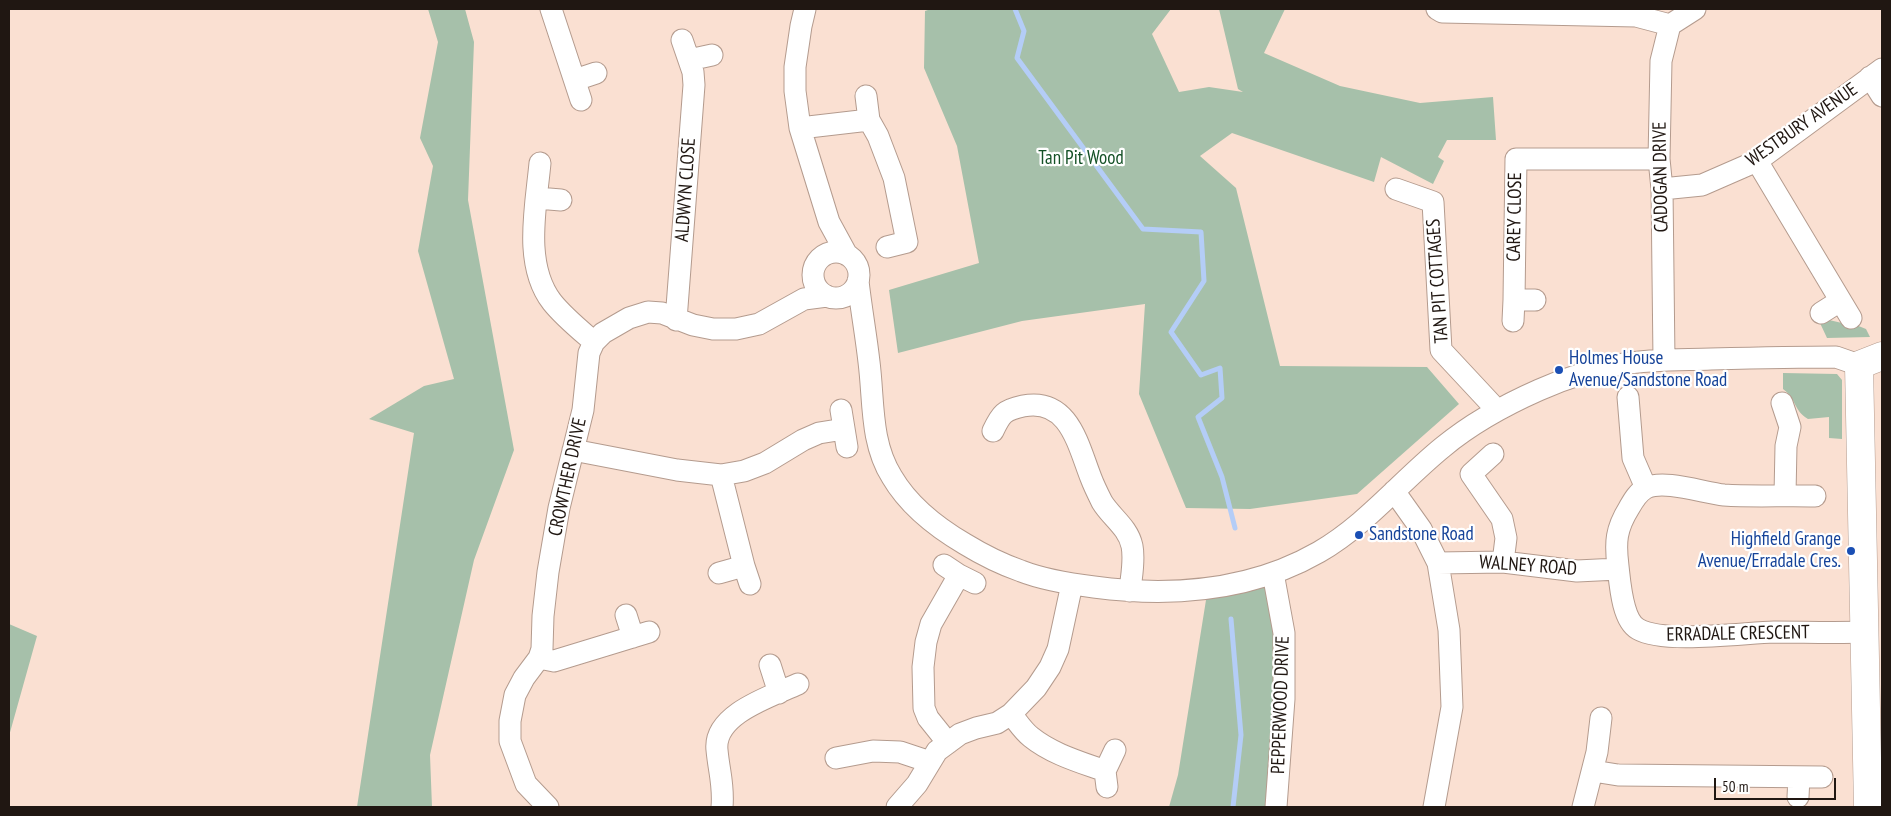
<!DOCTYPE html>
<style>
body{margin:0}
#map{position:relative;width:1891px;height:816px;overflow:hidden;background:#fae0d2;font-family:"PT Sans Narrow",sans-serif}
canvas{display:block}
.frame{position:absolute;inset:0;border:10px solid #201712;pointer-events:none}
.scale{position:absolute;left:1714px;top:778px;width:122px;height:22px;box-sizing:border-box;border:2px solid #201712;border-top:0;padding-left:6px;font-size:15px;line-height:18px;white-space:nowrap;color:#201712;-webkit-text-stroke:4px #fff;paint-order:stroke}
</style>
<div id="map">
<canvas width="1891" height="816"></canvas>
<div class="frame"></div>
<div class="scale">50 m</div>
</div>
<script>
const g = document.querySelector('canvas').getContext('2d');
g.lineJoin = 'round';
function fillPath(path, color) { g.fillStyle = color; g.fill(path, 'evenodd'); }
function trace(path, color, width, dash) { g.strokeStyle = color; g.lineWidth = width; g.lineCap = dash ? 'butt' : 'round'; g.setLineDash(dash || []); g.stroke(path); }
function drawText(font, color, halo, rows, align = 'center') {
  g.font = font + ' "PT Sans Narrow",sans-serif'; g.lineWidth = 4.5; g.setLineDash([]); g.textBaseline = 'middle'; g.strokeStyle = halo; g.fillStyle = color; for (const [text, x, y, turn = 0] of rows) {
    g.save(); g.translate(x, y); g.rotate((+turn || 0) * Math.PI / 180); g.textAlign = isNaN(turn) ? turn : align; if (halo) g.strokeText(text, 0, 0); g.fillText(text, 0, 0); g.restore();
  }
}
fillPath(new Path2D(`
 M 428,9 L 465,9 L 474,42 L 468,200 L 514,450 L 474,560 L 430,755 L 432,807 L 357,807 L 414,433 L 369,419 L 424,386 L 454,379 L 418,251 L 433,166 L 420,138 L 438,42 Z
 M 931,9 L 1171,9 L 1152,34 L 1179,92 L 1209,87 L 1243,92 L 1238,89 L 1219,9 L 1285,9 L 1264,53 L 1340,86 L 1420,103 L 1493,97 L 1496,140 L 1447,140 L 1438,157 L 1444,161 L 1433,184 L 1381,157 L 1374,182 L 1232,133 L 1200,156 L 1236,188 L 1280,366 L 1427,367 L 1459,404 L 1357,494 L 1250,509 L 1186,508 L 1139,394 L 1145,304 L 1022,321 L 898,353 L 889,290 L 979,263 L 957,146 L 924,68 L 925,11 Z
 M 1829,320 L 1842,323 L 1849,329 L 1856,325 L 1866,329 L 1870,337 L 1827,338 L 1820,323 L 1821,321 Z
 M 1783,373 L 1837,374 L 1842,380 L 1842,439 L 1829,438 L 1829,417 L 1808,419 C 1793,410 1797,399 1783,389 Z
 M 1216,587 L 1267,588 L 1275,634 L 1275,696 L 1266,807 L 1169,807 L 1178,775 L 1206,600 Z
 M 9,624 L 37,636 L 9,736 Z`), '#a6c0aa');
trace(new Path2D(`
 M 1015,9 L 1024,31 L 1017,58 L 1143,229 L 1201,232 L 1204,281 L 1171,332 L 1201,375 L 1220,368 L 1222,398 L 1198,417 L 1222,477 L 1235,528
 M 1231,619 L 1241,735 L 1233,807`), '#b4cdf7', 5);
const minor = new Path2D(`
 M 551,9 L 581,100
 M 805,9 L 801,26 L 795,67 L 795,91 L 800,128 L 829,222 L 847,255
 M 1437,9 L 1442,12 L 1636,16 L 1670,25
 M 689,60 L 712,55
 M 1870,77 L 1882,96
 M 575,80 L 596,73
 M 866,96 L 869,120
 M 800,128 L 869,120 L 878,136 L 894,178 L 907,242 L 887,247
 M 1757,161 L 1851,318
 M 540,163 C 536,207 523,264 552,302 C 564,317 579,329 594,342
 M 1396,189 L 1433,202 L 1441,350 L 1496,409
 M 1662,189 L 1702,185 L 1757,161 L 1882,69
 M 537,198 L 561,200
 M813 275a23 23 0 1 1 46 0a23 23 0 1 1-46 0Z
 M 858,281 C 861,308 866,335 869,362 C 874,401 870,442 892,477 C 909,506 936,527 965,544 C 983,555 1001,564 1021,571 C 1044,580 1070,584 1094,587 C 1170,597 1251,591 1319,552 C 1366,525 1401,481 1443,447 C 1472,423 1505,405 1539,390 C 1566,378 1594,369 1623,364 C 1652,359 1682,360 1711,359 C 1752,358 1794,357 1836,357 L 1859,365
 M 1514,300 L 1516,159 L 1659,159
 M 1821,313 L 1840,301
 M 676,320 L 694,85 L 693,72 L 682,40
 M 1513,321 L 1514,300 L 1535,300
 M 1664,360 L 1662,189 L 1659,159 L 1661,61 L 1670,25 L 1695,9
 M 1628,397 L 1633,458 L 1646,488
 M 1782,403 L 1790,427 L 1786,446 L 1785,495
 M 841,410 L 847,447
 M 993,431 C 1001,414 1004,410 1023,406 C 1069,397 1078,445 1091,478 C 1094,486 1098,494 1102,502 C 1111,517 1128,527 1132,546 C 1135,561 1131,577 1130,591
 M 573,450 L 677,470 L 721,475 L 744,471 L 765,463 L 803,440 L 819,433 L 844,429
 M 1493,454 L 1471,474 L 1502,519 L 1506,538 L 1503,562
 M 1394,491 L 1421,529 L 1438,563 L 1449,630 L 1452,707 L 1434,807
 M 1815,496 C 1785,495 1755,497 1724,495 C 1704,493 1664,479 1646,488 C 1638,492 1633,501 1629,508 C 1616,529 1615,542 1618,566 C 1620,583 1622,620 1638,629 C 1664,644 1742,633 1774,632 C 1804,632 1834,633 1865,632
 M 1438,563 L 1503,562 L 1577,571 L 1618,569
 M 944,565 L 959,575 L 931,624 L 926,642 L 923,667 L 924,708 L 928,718 L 948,743
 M 744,566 L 750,584
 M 719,573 L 744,566 L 721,475
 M 1273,573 L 1284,633 L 1284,699 L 1276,807
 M 959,575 L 975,583
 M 626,615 L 633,637
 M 539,658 L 554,661 L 649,632
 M 770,665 L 779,693
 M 1011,714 C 1017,721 1023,731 1031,737 C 1052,754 1080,762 1105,771
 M 836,758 L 873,751 L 900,752 L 930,762
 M 1593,771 L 1618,775 L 1822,777
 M 1107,787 L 1105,771 L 1115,750
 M 1798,797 L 1799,777
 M 548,807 L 526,784 L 510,741 L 510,721 L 515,695 L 524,678 L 539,658 L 542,649 L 543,616 L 548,572 L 559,508 L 583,410 L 589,353 L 594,342 L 603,333 L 629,318 L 648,312 L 662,313 L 693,325 L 713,329 L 736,329 L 759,324 L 804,299 L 827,296
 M 722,807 C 724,785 719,772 717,750 C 713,714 772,696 798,684
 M 897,807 L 917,784 L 937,751 L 960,734 L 976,728 L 997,723 L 1011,714 L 1036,688 L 1050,667 L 1058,649 L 1072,584
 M 1583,807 L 1597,752 L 1601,718`);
const major = new Path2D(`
 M 1868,807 L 1859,365 L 1882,356`);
trace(minor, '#b49b8e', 23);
trace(major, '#b49b8e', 29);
trace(minor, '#fff', 21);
trace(major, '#fff', 28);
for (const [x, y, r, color] of [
 [1559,370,5,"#1a4fb4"],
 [1359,535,5,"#1a4fb4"],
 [1851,551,5,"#1a4fb4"]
]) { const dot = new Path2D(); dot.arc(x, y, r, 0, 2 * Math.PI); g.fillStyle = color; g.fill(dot); trace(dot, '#fff', 2); }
drawText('19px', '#201712', '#fff', [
 ["WESTBURY AVENUE",1802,125,-35],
 ["CADOGAN DRIVE",1661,177,-91],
 ["ALDWYN CLOSE",686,190,-86],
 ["CAREY CLOSE",1515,217,-89],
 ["TAN PIT COTTAGES",1438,281,-94],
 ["CROWTHER DRIVE",568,477,-78],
 ["WALNEY ROAD",1528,566,4],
 ["ERRADALE CRESCENT",1738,634,-1],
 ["PEPPERWOOD DRIVE",1281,705,-88]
]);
drawText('19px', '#145126', '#fff', [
 ["Tan Pit Wood",1081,159]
]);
drawText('19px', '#164399', '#fff', [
 ["Holmes House",1569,359],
 ["Avenue/Sandstone Road",1569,381],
 ["Sandstone Road",1369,535],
 ["Highfield Grange",1841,540,"right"],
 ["Avenue/Erradale Cres.",1841,562,"right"]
], 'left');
</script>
